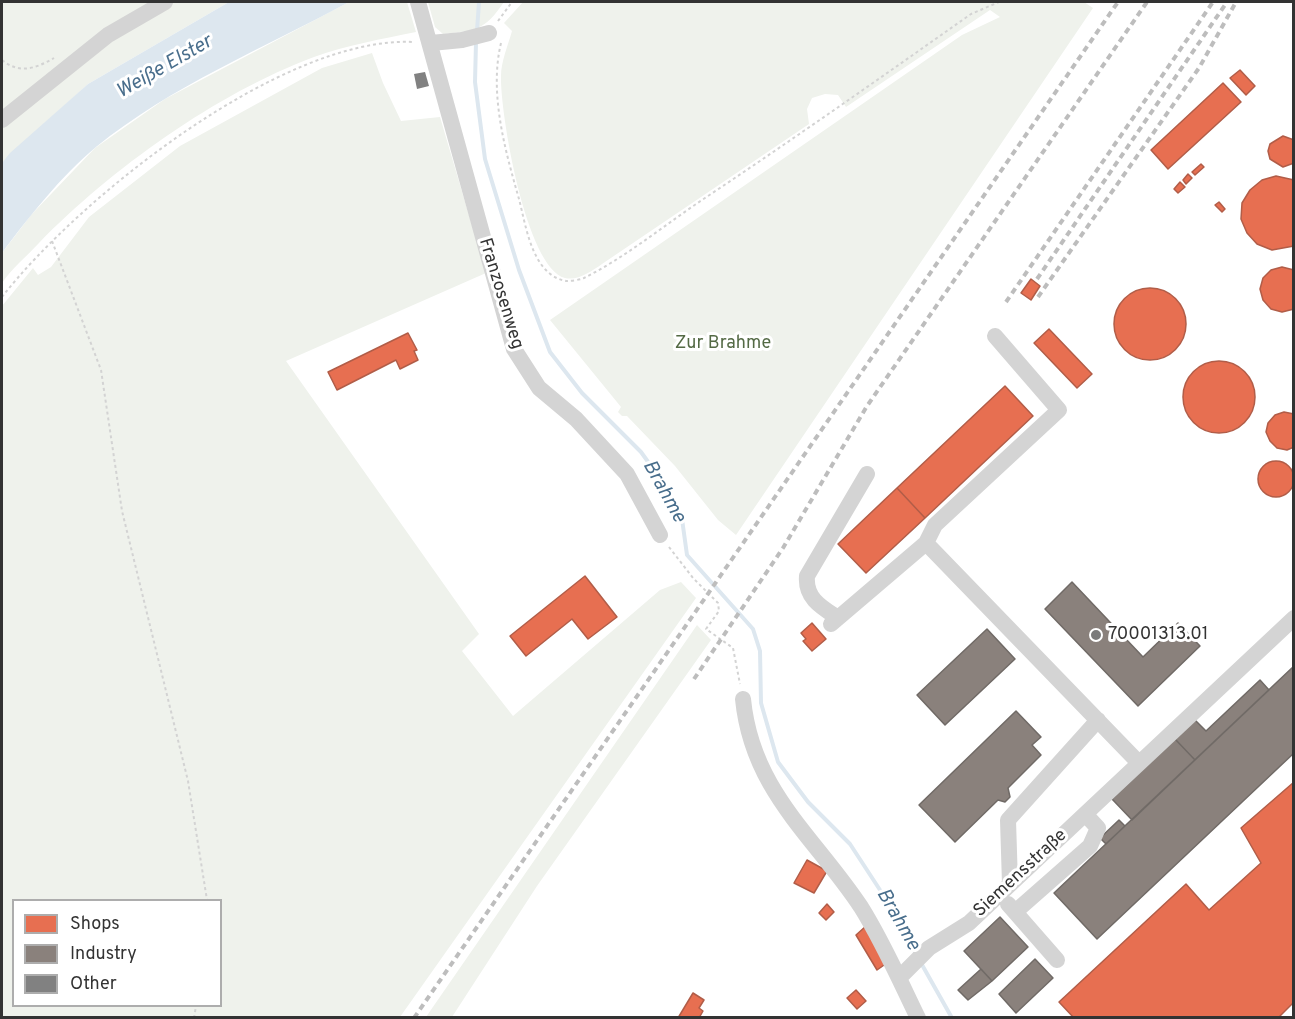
<!DOCTYPE html>
<meta charset="utf-8">
<style>
body{margin:0}
#map{position:relative;width:1295px;height:1019px;overflow:hidden;background:#fff;font-family:Overpass,sans-serif}
canvas{display:block}
.frame{position:absolute;inset:0;border:3px solid #333;pointer-events:none}
.legend{position:absolute;left:12px;top:899px;width:210px;height:108px;box-sizing:border-box;background:#fff;border:2px solid #adadad;margin:0;padding:8px 10px;list-style:none;font-size:18px;color:#333}
.legend li{display:flex;align-items:center;gap:12px;height:30px}
.legend b{width:30px;border:2px solid #adadad}
</style>
<div id="map">
<canvas width="1295" height="1019"></canvas>
<div class="frame"></div>
<ul class="legend">
<li><b style="height:16px;background:#e76f51"></b>Shops</li>
<li><b style="height:16px;background:#8a817c"></b>Industry</li>
<li><b style="height:16px;background:#818181"></b>Other</li>
</ul>
</div>
<script>
const g = document.querySelector('canvas').getContext('2d');
g.lineJoin = 'round';
function fillPath(path, color) { g.fillStyle = color; g.fill(path, 'evenodd'); }
function trace(path, color, width, dash) { g.strokeStyle = color; g.lineWidth = width; g.lineCap = dash ? 'butt' : 'round'; g.setLineDash(dash || []); g.stroke(path); }
function drawText(font, color, halo, rows, align = 'center') {
  g.font = font + ' Overpass,sans-serif'; g.lineWidth = 6; g.setLineDash([]); g.textBaseline = 'middle'; g.strokeStyle = halo; g.fillStyle = color; for (const [text, x, y, turn = 0] of rows) {
    g.save(); g.translate(x, y); g.rotate((+turn || 0) * Math.PI / 180); g.textAlign = isNaN(turn) ? turn : align; if (halo) g.strokeText(text, 0, 0); g.fillText(text, 0, 0); g.restore();
  }
}
fillPath(new Path2D(`
 M 2,2 L 229,2 L 88,84 L 2,163 Z
 M 349,2 L 407,2 L 416,32 C 382,39 347,45 314,57 C 217,93 111,169 39,243 C 27,256 12,268 2,283 L 2,253 L 31,215 L 95,148 L 165,99 Z
 M 428,2 L 504,2 C 484,31 477,30 443,34 L 435,27 Z
 M 523,2 L 1084,2 L 1093,8 L 736,535 L 718,520 L 675,466 L 627,416 L 622,416 L 618,412 L 621,407 L 550,320 L 962,35 L 1000,17 L 990,10 L 846,107 L 838,95 L 825,94 L 812,98 L 807,109 L 809,124 L 602,264 C 592,271 578,281 565,278 C 526,268 500,113 501,76 C 501,62 508,45 512,31 L 504,23 Z
 M 372,53 L 383,83 L 401,121 L 440,117 L 486,273 L 286,361 L 479,634 L 462,651 L 513,716 L 660,590 L 681,582 L 696,598 L 400,1017 L 2,1018 L 2,306 L 33,268 L 38,275 L 51,267 L 89,217 L 180,146 L 322,68 ZM 14,900 L 220,900 L 220,1006 L 14,1006 Z
 M 697,625 L 711,640 L 537,886 L 452,1017 L 426,1017 Z`), '#eff2ec');
fillPath(new Path2D(`
 M 229,2 L 349,2 C 264,48 171,86 96,147 C 62,175 28,218 2,253 L 2,163 L 10,153 L 88,84 Z`), '#dde7ef');
const shops = new Path2D(`
 M 1240,70 L 1255,86 L 1246,95 L 1230,78 Z
 M 1223,83 L 1241,102 L 1168,169 L 1151,150 Z
 M 1283,136 L 1294,140 L 1294,163 L 1283,167 L 1270,159 L 1268,151 L 1270,144 Z
 M 1201,164 L 1204,167 L 1195,175 L 1192,172 Z
 M 1188,174 L 1192,178 L 1186,184 L 1183,180 Z
 M 1276,176 L 1294,180 L 1294,246 L 1272,250 L 1257,244 L 1247,233 L 1241,219 L 1242,203 L 1250,190 L 1262,180 Z
 M 1180,182 L 1185,187 L 1178,193 L 1174,189 Z
 M 1219,202 L 1225,209 L 1222,212 L 1215,205 Z
 M 1282,267 L 1294,270 L 1294,309 L 1282,312 L 1271,309 L 1263,300 L 1260,289 L 1263,278 L 1271,270 Z
 M 1031,279 L 1040,286 L 1031,300 L 1021,293 Z
 M1114 324a36 36 0 1 1 72 0a36 36 0 1 1-72 0Z
 M 1049,329 L 1092,374 L 1077,388 L 1034,343 Z
 M 408,333 L 417,350 L 414,351 L 418,360 L 400,369 L 396,360 L 337,390 L 328,372 Z
 M1183 397a36 36 0 1 1 72 0a36 36 0 1 1-72 0Z
 M 1005,386 L 1033,416 L 925,518 L 897,488 Z
 M 1284,412 L 1294,414 L 1294,447 L 1287,450 L 1277,448 L 1270,441 L 1266,432 L 1268,423 L 1275,415 Z
 M1258 479a18 18 0 1 1 36 0a18 18 0 1 1-36 0Z
 M 897,488 L 925,518 L 866,573 L 838,544 Z
 M 585,576 L 617,617 L 588,639 L 572,619 L 526,656 L 510,636 Z
 M 812,623 L 826,639 L 812,651 L 803,641 L 806,639 L 801,633 Z
 M 1294,782 L 1294,1002 L 1278,1018 L 1074,1018 L 1059,1002 L 1186,884 L 1209,910 L 1261,863 L 1241,828 Z
 M 807,860 L 827,871 L 814,893 L 794,883 Z
 M 827,904 L 834,912 L 826,920 L 819,913 Z
 M 866,926 L 887,963 L 877,970 L 856,935 Z
 M 856,990 L 866,1001 L 857,1009 L 847,998 Z
 M 693,993 L 704,1000 L 699,1008 L 703,1011 L 699,1018 L 678,1018 Z`);
fillPath(shops, '#e76f51');
trace(shops, '#b15d48', 1.5);
const industry = new Path2D(`
 M 1072,582 L 1143,657 L 1178,623 L 1200,646 L 1138,706 L 1045,609 Z
 M 987,629 L 1015,659 L 945,725 L 917,695 Z
 M 1294,666 L 1294,753 L 1097,939 L 1054,893 Z
 M 1260,680 L 1269,690 L 1195,760 L 1175,739 L 1195,720 L 1206,731 Z
 M 1016,711 L 1041,737 L 1032,745 L 1041,755 L 1008,788 L 1010,797 L 1005,802 L 998,800 L 955,842 L 919,805 Z
 M 1175,739 L 1195,760 L 1132,820 L 1112,799 Z
 M 1119,820 L 1125,826 L 1106,844 L 1100,838 Z
 M 1000,917 L 1028,947 L 992,981 L 964,951 Z
 M 1035,959 L 1053,978 L 1016,1013 L 999,994 Z
 M 981,969 L 992,981 L 968,1000 L 958,990 Z`);
fillPath(industry, '#8a817c');
trace(industry, '#706a66', 1.5);
trace(new Path2D(`
 M 477,31 L 479,2
 M 476,42 L 475,82 L 485,159 L 519,270 L 550,352 L 582,393 L 641,452 L 664,484 L 682,519 L 687,555 L 753,629 L 760,651 L 761,703 L 778,762 L 808,802 L 850,844 L 895,913 L 916,954
 M 921,963 L 952,1018`), '#dde7ef', 4);
fillPath(new Path2D(`
 M 425,72 L 429,86 L 417,89 L 414,74 Z`), '#818181');
trace(new Path2D(`
 M 498,21 L 512,2
 M 501,43 C 489,93 505,150 519,199 C 526,226 532,275 566,281 C 571,281 579,280 584,278 C 626,257 666,224 705,198 C 795,138 883,76 971,14 L 999,2
 M 2,60 C 19,74 35,69 54,58
 M 52,241 L 101,370 L 122,511 L 188,781 L 207,900
 M 2,297 C 79,198 282,36 413,42
 M 669,547 L 693,578 L 718,603 L 719,611 L 706,629 L 733,648 L 740,684
 M 194,1018 L 196,1006`), '#d3d3d3', 2, [3, 3]);
trace(new Path2D(`
 M 418,2 L 514,349 L 539,388 L 576,419 L 627,474 L 660,535
 M 431,43 L 462,40 L 489,33
 M 2,120 L 108,35 L 165,2
 M 926,543 L 935,525 L 1059,410 L 995,336
 M 838,618 C 821,607 805,598 807,576 L 867,474
 M 831,624 L 926,543 L 1139,763
 M 743,699 C 752,791 814,836 861,907 C 883,942 900,981 918,1018
 M 1010,884 L 1008,820 L 1098,720
 M 1008,904 L 1057,960
 M 1015,912 L 1090,846 L 1098,828 L 1085,814
 M 899,978 L 929,948 L 969,923 L 1294,618`), '#d4d4d4', 16);
trace(new Path2D(`
 M 1037,279 L 1227,2
 M 1038,297 L 1199,68 L 1236,2
 M 1006,302 L 1213,2
 M 694,679 L 783,548 L 867,406 L 1147,2
 M 414,1018 L 1118,2`), '#bdbdbd', 4, [6, 4.5]);
for (const [x, y, r, color] of [
 [1096,635,6,"#7a7a7a"]
]) { const dot = new Path2D(); dot.arc(x, y, r, 0, 2 * Math.PI); g.fillStyle = color; g.fill(dot); trace(dot, '#fff', 2); }
drawText('18px', '#333', '#fff', [
 ["Franzosenweg",500,294,73],
 ["Siemensstraße",1021,874,-43]
]);
drawText('18px', '#546a45', '#fff', [
 ["Zur Brahme",723,344]
]);
drawText('18px', '#333', '#fff', [
 ["70001313.01",1108,635]
], 'left');
drawText('italic 20px', '#496e8c', '#fff', [
 ["Weiße Elster",165,68,-30],
 ["Brahme",663,492,61],
 ["Brahme",897,920,60]
]);
</script>
